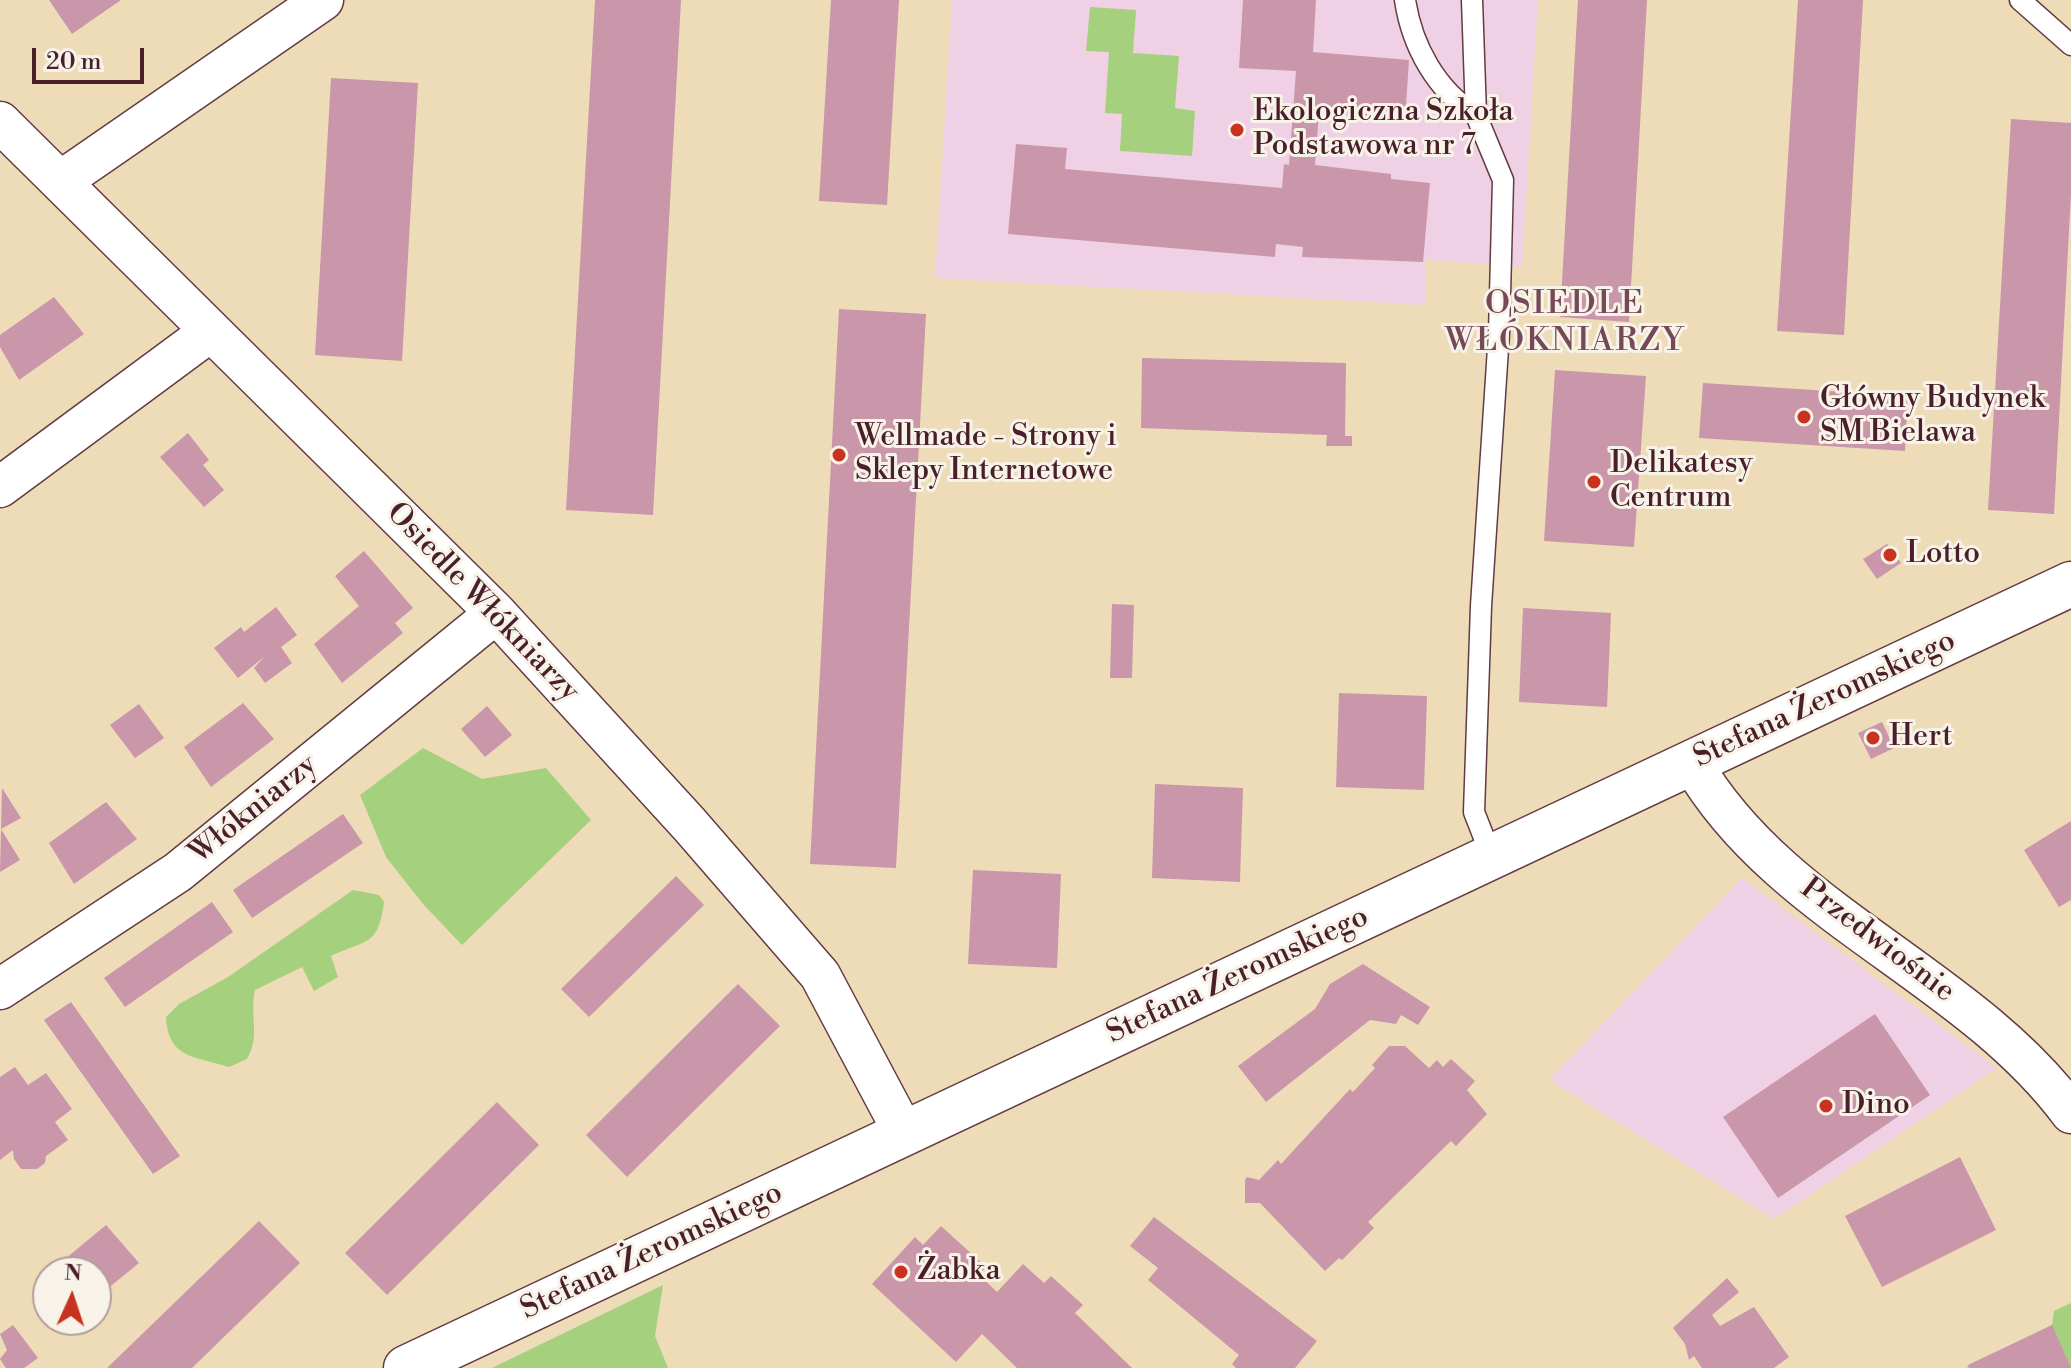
<!DOCTYPE html>
<meta charset="utf-8">
<style>
body{margin:0}
#map{position:relative;width:2071px;height:1368px;overflow:hidden;background:#eedcb9;font-family:"Libre Bodoni",serif}
canvas{display:block}
.north{position:absolute;left:32px;top:1256px;width:80px;height:80px;box-sizing:border-box;background:#f7f3e8;border:2px solid #b29e9c;border-radius:50%;rotate:3deg;font-size:22px;font-weight:700;line-height:32px;text-align:center;color:#4a1f2b}
.north::after{content:'';display:block;margin:auto;width:28px;height:36px;background:#c8321e;clip-path:polygon(50% 0,100% 100%,50% 72%,0 100%)}
.scale{position:absolute;left:32px;top:48px;width:112px;height:36px;box-sizing:border-box;border:4px solid #4a1f2b;border-top:0;padding-left:10px;font-size:24px;line-height:28px;white-space:nowrap;color:#4a1f2b;-webkit-text-stroke:6px #f7f3e8;paint-order:stroke}
</style>
<div id="map">
<canvas width="2071" height="1368"></canvas>
<div class="north">N</div>
<div class="scale">20 m</div>
</div>
<script>
const g = document.querySelector('canvas').getContext('2d');
g.lineJoin = 'round';
function fillPath(path, color) { g.fillStyle = color; g.fill(path, 'evenodd'); }
function trace(path, color, width, dash) { g.strokeStyle = color; g.lineWidth = width; g.lineCap = dash ? 'butt' : 'round'; g.setLineDash(dash || []); g.stroke(path); }
function drawText(font, color, halo, rows, align = 'center') {
  g.font = font + ' "Libre Bodoni",serif'; g.lineWidth = 6; g.setLineDash([]); g.textBaseline = 'middle'; g.strokeStyle = halo; g.fillStyle = color; for (const [text, x, y, turn = 0] of rows) {
    g.save(); g.translate(x, y); g.rotate((+turn || 0) * Math.PI / 180); g.textAlign = isNaN(turn) ? turn : align; if (halo) g.strokeText(text, 0, 0); g.fillText(text, 0, 0); g.restore();
  }
}
fillPath(new Path2D(`
 M 952,0 L 1538,0 L 1522,267 L 1426,260 L 1426,305 L 935,278 Z
 M 1742,878 L 1997,1068 L 1774,1219 L 1549,1080 Z`), '#f0d0e4');
fillPath(new Path2D(`
 M 1090,7 L 1136,10 L 1133,53 L 1179,56 L 1175,108 L 1195,111 L 1192,156 L 1120,151 L 1122,114 L 1105,113 L 1109,52 L 1086,51 Z
 M 423,748 L 482,779 L 546,768 L 591,820 L 462,945 L 423,904 L 386,857 L 360,795 Z
 M 353,890 L 379,895 L 384,902 C 378,947 367,939 331,956 L 338,977 L 314,991 L 302,967 L 255,990 C 249,1016 261,1035 247,1059 L 229,1067 C 195,1056 168,1059 166,1017 L 179,1004 L 228,977 Z
 M 663,1285 L 655,1336 L 668,1368 L 492,1368 Z
 M 2071,1303 L 2071,1368 L 1966,1368 L 2052,1325 L 2054,1311 Z`), '#a5d07d');
fillPath(new Path2D(`
 M 49,0 L 121,0 L 72,34 Z
 M 595,0 L 681,0 L 653,515 L 566,510 Z
 M 831,0 L 899,0 L 887,205 L 819,201 Z
 M 1243,0 L 1316,0 L 1313,52 L 1409,60 L 1405,120 L 1319,112 L 1315,165 L 1391,174 L 1391,179 L 1430,183 L 1423,262 L 1302,257 L 1303,247 L 1276,244 L 1275,257 L 1008,234 L 1016,144 L 1067,148 L 1065,169 L 1282,188 L 1284,164 L 1289,165 L 1296,71 L 1239,68 Z
 M 1578,0 L 1647,0 L 1629,322 L 1560,317 Z
 M 1798,0 L 1863,0 L 1844,335 L 1777,331 Z
 M 331,78 L 418,83 L 402,361 L 315,355 Z
 M 2011,119 L 2071,123 L 2071,193 L 2054,514 L 1988,510 Z
 M 54,297 L 84,334 L 19,380 L 0,347 L 0,335 Z
 M 839,309 L 926,314 L 896,868 L 810,864 Z
 M 1142,358 L 1346,363 L 1345,436 L 1352,436 L 1352,446 L 1326,446 L 1327,435 L 1141,428 Z
 M 1555,370 L 1646,376 L 1634,547 L 1544,541 Z
 M 1703,383 L 1908,396 L 1905,451 L 1699,438 Z
 M 188,433 L 209,460 L 203,465 L 224,490 L 204,507 L 160,457 Z
 M 1887,544 L 1901,563 L 1877,579 L 1863,559 Z
 M 364,551 L 413,608 L 395,623 L 403,633 L 342,683 L 314,644 L 359,606 L 335,576 Z
 M 1112,604 L 1134,605 L 1132,678 L 1110,678 Z
 M 276,607 L 297,635 L 281,647 L 292,663 L 265,683 L 254,668 L 264,657 L 238,678 L 214,648 L 241,627 L 244,632 Z
 M 1523,608 L 1611,613 L 1607,707 L 1519,702 Z
 M 1339,693 L 1427,696 L 1424,790 L 1336,787 Z
 M 243,703 L 274,739 L 211,787 L 184,747 Z
 M 139,704 L 164,738 L 135,758 L 110,725 Z
 M 487,706 L 512,735 L 485,757 L 461,729 Z
 M 1882,722 L 1894,748 L 1871,759 L 1858,733 Z
 M 1155,784 L 1243,788 L 1240,882 L 1152,878 Z
 M 2,788 L 21,818 L 1,829 L 20,860 L 0,872 Z
 M 106,802 L 137,839 L 74,884 L 49,843 Z
 M 343,814 L 363,843 L 252,918 L 233,890 Z
 M 2071,821 L 2071,900 L 2059,907 L 2024,850 Z
 M 973,870 L 1061,874 L 1057,968 L 968,964 Z
 M 676,876 L 704,905 L 589,1017 L 561,989 Z
 M 212,902 L 233,932 L 125,1007 L 104,978 Z
 M 1363,964 L 1430,1007 L 1418,1025 L 1401,1015 L 1396,1024 L 1370,1020 L 1266,1102 L 1238,1066 L 1315,1009 L 1330,984 Z
 M 738,984 L 780,1026 L 627,1177 L 586,1135 Z
 M 71,1002 L 180,1156 L 153,1174 L 44,1020 Z
 M 1875,1014 L 1930,1095 L 1778,1198 L 1723,1117 Z
 M 1389,1046 L 1405,1046 L 1429,1068 L 1437,1060 L 1443,1067 L 1451,1059 L 1475,1081 L 1467,1090 L 1487,1114 L 1456,1146 L 1451,1141 L 1368,1222 L 1374,1228 L 1342,1260 L 1339,1258 L 1325,1271 L 1260,1203 L 1245,1203 L 1245,1180 L 1247,1177 L 1259,1180 L 1278,1160 L 1281,1164 L 1350,1089 L 1353,1092 L 1375,1068 L 1372,1065 Z
 M 15,1067 L 28,1085 L 46,1073 L 72,1109 L 55,1122 L 68,1140 L 46,1156 L 45,1163 L 37,1169 L 21,1169 L 14,1159 L 13,1150 L 0,1160 L 0,1077 Z
 M 497,1102 L 539,1145 L 387,1295 L 345,1253 Z
 M 1960,1157 L 1996,1230 L 1882,1287 L 1845,1216 Z
 M 1154,1217 L 1317,1341 L 1295,1368 L 1236,1368 L 1232,1364 L 1239,1355 L 1148,1280 L 1158,1268 L 1130,1246 Z
 M 259,1221 L 300,1263 L 192,1368 L 107,1368 Z
 M 106,1225 L 139,1263 L 96,1298 L 96,1272 L 66,1272 L 59,1264 Z
 M 941,1226 L 986,1267 L 979,1275 L 997,1292 L 1023,1264 L 1044,1283 L 1051,1276 L 1083,1305 L 1075,1313 L 1132,1368 L 1017,1368 L 982,1334 L 956,1362 L 872,1284 L 915,1237 L 923,1245 Z
 M 1727,1278 L 1739,1292 L 1712,1315 L 1720,1326 L 1754,1307 L 1789,1357 L 1774,1368 L 1702,1368 L 1694,1356 L 1689,1360 L 1685,1344 L 1673,1328 Z
 M 13,1325 L 38,1358 L 24,1368 L 6,1368 L 0,1359 L 7,1350 L 0,1334 Z
 M 2052,1325 L 2071,1368 L 1969,1368 L 1968,1365 Z`), '#c996aa');
const lane = new Path2D(`
 M 1405,0 C 1412,46 1436,90 1476,115
 M 1472,0 L 1476,115 L 1503,180 L 1499,333 L 1481,606 L 1474,812 L 1492,858
 M 2020,0 L 2071,45`);
const street = new Path2D(`
 M 0,122 L 496,613 L 689,824 L 820,975 L 904,1133
 M 61,181 L 323,0
 M 0,487 L 211,331
 M 1692,763 C 1779,914 1967,973 2071,1113
 M 0,989 L 178,872 L 496,613`);
const secondary = new Path2D(`
 M 406,1368 L 2071,584`);
trace(lane, '#633b40', 23);
trace(street, '#633b40', 43);
trace(secondary, '#633b40', 47);
trace(lane, '#fff', 20);
trace(street, '#fff', 40);
trace(secondary, '#fff', 44);
for (const [x, y, r, color] of [
 [1237,130,8,"#c8321e"],
 [1804,417,8,"#c8321e"],
 [839,455,8,"#c8321e"],
 [1594,482,8,"#c8321e"],
 [1890,555,8,"#c8321e"],
 [1873,738,8,"#c8321e"],
 [1826,1106,8,"#c8321e"],
 [901,1272,8,"#c8321e"]
]) { const dot = new Path2D(); dot.arc(x, y, r, 0, 2 * Math.PI); g.fillStyle = color; g.fill(dot); trace(dot, '#f7f3e8', 3); }
drawText('30px', '#4a1f2b', '#f7f3e8', [
 ["Ekologiczna Szkoła",1253,113],
 ["Podstawowa nr 7",1253,147],
 ["Główny Budynek",1820,400],
 ["SM Bielawa",1820,434],
 ["Wellmade - Strony i",855,438],
 ["Sklepy Internetowe",855,472],
 ["Delikatesy",1610,465],
 ["Centrum",1610,499],
 ["Lotto",1906,555],
 ["Hert",1889,738],
 ["Dino",1842,1106],
 ["Żabka",917,1272]
], 'left');
drawText('30px', '#4a1f2b', '#f7f3e8', [
 ["Osiedle Włókniarzy",482,603,46],
 ["Stefana Żeromskiego",1825,700,-25],
 ["Włókniarzy",254,810,-39],
 ["Przedwiośnie",1877,941,37],
 ["Stefana Żeromskiego",1238,976,-25],
 ["Stefana Żeromskiego",652,1252,-25]
]);
g.letterSpacing = '2px';
drawText('32px', '#764957', '#f7f3e8', [
 ["OSIEDLE",1565,305],
 ["WŁÓKNIARZY",1565,342]
]);
g.letterSpacing = '0px';
</script>
